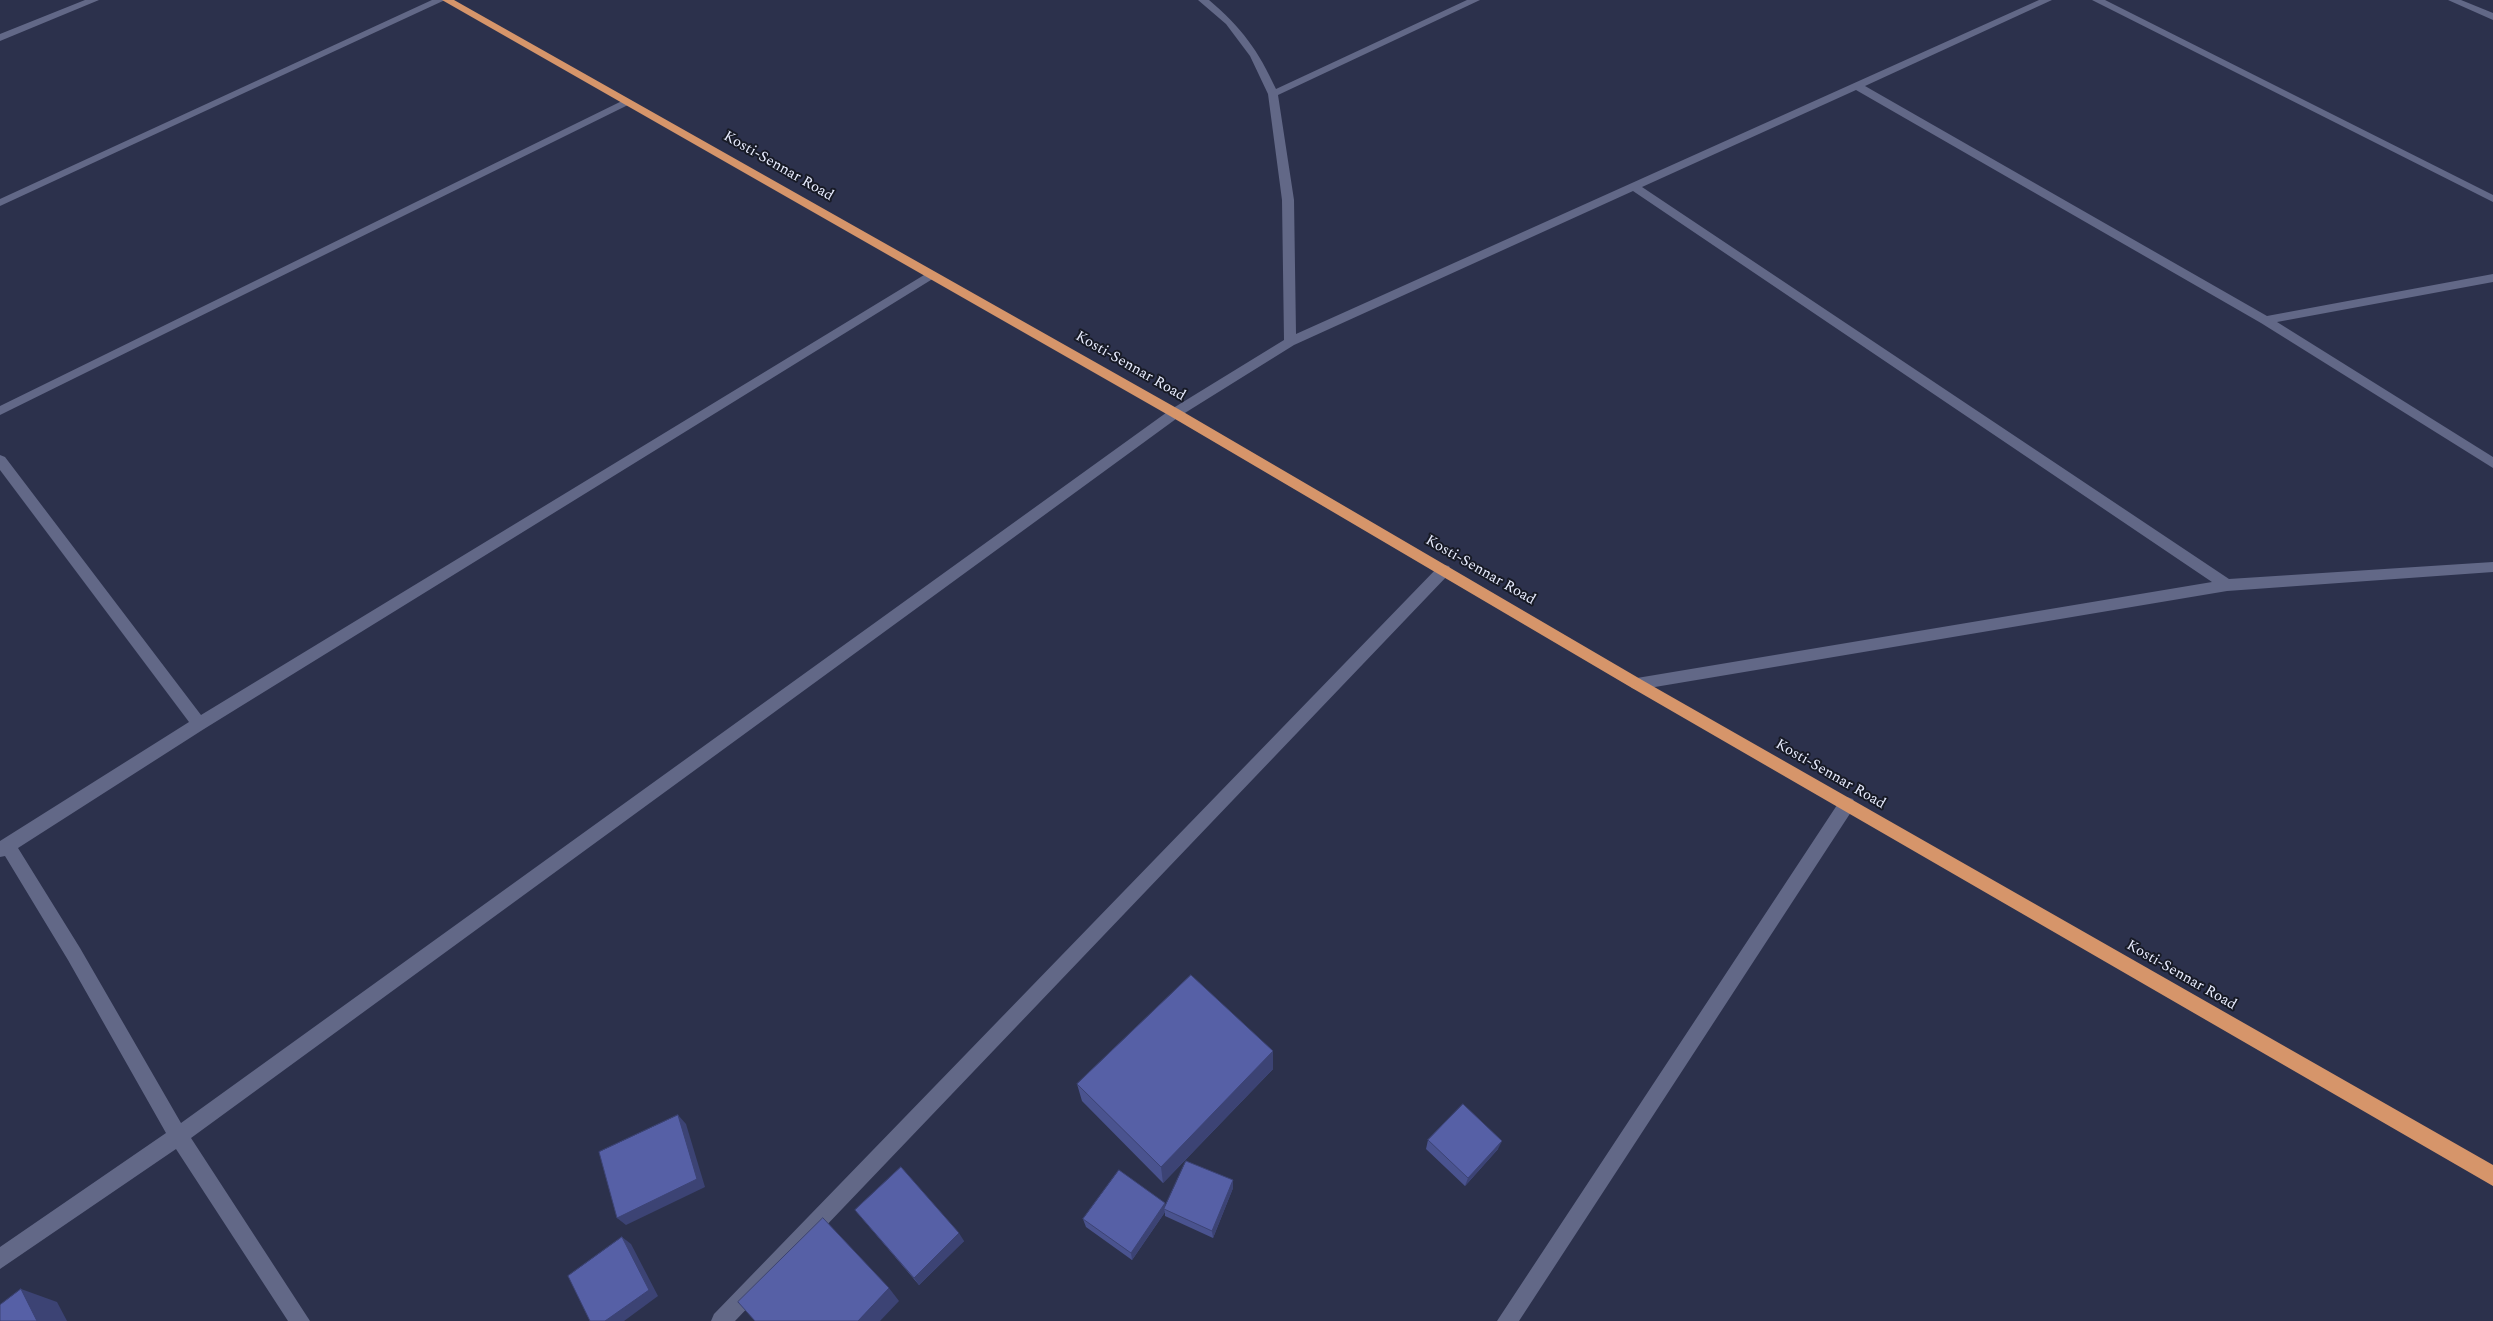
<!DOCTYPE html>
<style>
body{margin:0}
canvas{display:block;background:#2c314c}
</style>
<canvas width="2493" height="1321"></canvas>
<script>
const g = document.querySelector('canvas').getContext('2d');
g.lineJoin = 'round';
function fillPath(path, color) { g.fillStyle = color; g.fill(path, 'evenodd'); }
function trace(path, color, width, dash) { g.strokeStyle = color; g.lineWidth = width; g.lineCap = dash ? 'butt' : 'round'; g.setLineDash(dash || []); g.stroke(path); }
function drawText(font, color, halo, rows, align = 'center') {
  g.font = font + ' Spectral,serif'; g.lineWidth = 4; g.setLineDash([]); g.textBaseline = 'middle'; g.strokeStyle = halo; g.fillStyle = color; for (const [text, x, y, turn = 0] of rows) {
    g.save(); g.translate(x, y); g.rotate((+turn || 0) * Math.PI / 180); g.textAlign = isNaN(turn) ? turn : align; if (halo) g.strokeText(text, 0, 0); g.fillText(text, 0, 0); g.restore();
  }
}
fillPath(new Path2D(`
 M 85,0 L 99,0 L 0,41 L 0,34 Z
 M 432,0 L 445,0 L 0,206 L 0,199 Z
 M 1198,0 L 1209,0 C 1242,28 1258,50 1276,89 L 1467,0 L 1480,0 L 1278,95 L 1294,200 L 1296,334 L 2039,0 L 2052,0 L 1865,86 L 2267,316 L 2493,274 L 2493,282 L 2277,322 L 2493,457 L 2493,468 L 2261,323 L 1856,90 L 1642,187 L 2229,579 L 2493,562 L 2493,572 L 2227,591 L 1637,690 L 1632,688 L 1629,684 L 1632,680 L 1637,678 L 2212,582 L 1633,191 L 1294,345 L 1180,416 L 191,1138 L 310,1321 L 288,1321 L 176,1149 L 0,1269 L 0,1247 L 166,1133 L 68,960 L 5,856 L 0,857 L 0,841 L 189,722 L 0,470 L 0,455 L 5,457 L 201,715 L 929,272 L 933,271 L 939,275 L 204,729 L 18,848 L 80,948 L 181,1123 L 1170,410 L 1284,340 L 1282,200 L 1268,94 L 1250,56 L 1226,24 Z
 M 2092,0 L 2105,0 L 2493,195 L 2493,202 Z
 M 2448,0 L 2461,0 L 2493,13 L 2493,20 Z
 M 626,99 L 631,102 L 630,104 L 0,415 L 0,406 Z
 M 1444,565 L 1449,566 L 1451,570 L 1449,574 L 735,1321 L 711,1321 L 714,1314 L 1439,566 Z
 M 1847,797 L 1853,799 L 1855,804 L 1853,809 L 1519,1321 L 1497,1321 L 1841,799 Z`), '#626887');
fillPath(new Path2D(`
 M 442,0 L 454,0 L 1180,410 L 1642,680 L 2493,1165 L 2493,1186 L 1632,688 L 1170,416 Z`), '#d6956a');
fillPath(new Path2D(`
 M 1273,1051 L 1273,1069 L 1163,1183 L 1082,1101 L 1077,1084 Z
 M 1428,1140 L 1498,1149 L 1465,1186 L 1426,1149 Z
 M 1233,1188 L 1213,1238 L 1165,1216 L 1165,1212 L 1132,1260 L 1086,1227 L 1083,1219 L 1165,1206 Z
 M 855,1210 L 964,1241 L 919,1285 Z`), '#4a538f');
fillPath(new Path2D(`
 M 1273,1051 L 1273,1069 L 1163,1183 L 1161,1167 Z
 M 678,1115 L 686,1124 L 705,1187 L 626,1225 L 617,1218 Z
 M 1502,1141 L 1498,1149 L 1465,1186 L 1468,1178 Z
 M 1233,1180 L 1233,1188 L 1213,1238 L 1212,1231 Z
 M 1165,1203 L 1166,1210 L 1164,1209 L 1165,1212 L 1132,1260 L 1131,1253 Z
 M 959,1233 L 964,1241 L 919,1285 L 914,1278 Z
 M 622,1237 L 631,1244 L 658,1296 L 624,1321 L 605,1321 Z
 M 889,1288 L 899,1301 L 880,1321 L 858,1321 Z
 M 21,1289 L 57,1302 L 67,1321 L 37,1321 Z`), '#3c4374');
const building = new Path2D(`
 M 1191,975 L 1273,1051 L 1161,1167 L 1077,1084 Z
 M 1463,1104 L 1502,1141 L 1468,1178 L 1428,1140 Z
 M 678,1115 L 697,1179 L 617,1218 L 599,1152 Z
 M 1186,1161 L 1233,1180 L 1212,1231 L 1164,1209 Z
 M 901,1167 L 959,1233 L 914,1278 L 855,1210 Z
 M 1119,1170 L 1165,1203 L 1131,1253 L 1083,1219 Z
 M 823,1218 L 889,1288 L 858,1321 L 755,1321 L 738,1302 Z
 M 622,1237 L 649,1290 L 605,1321 L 590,1321 L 568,1276 Z
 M 21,1289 L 37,1321 L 0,1321 L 0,1305 Z`);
fillPath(building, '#5660a6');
trace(building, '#3c4374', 1);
drawText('15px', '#e8ecfe', '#171a26', [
 ["Kosti-Sennar Road",778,167,30],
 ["Kosti-Sennar Road",1130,367,30],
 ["Kosti-Sennar Road",1480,571,30],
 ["Kosti-Sennar Road",1830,775,30],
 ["Kosti-Sennar Road",2181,976,30]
]);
</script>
